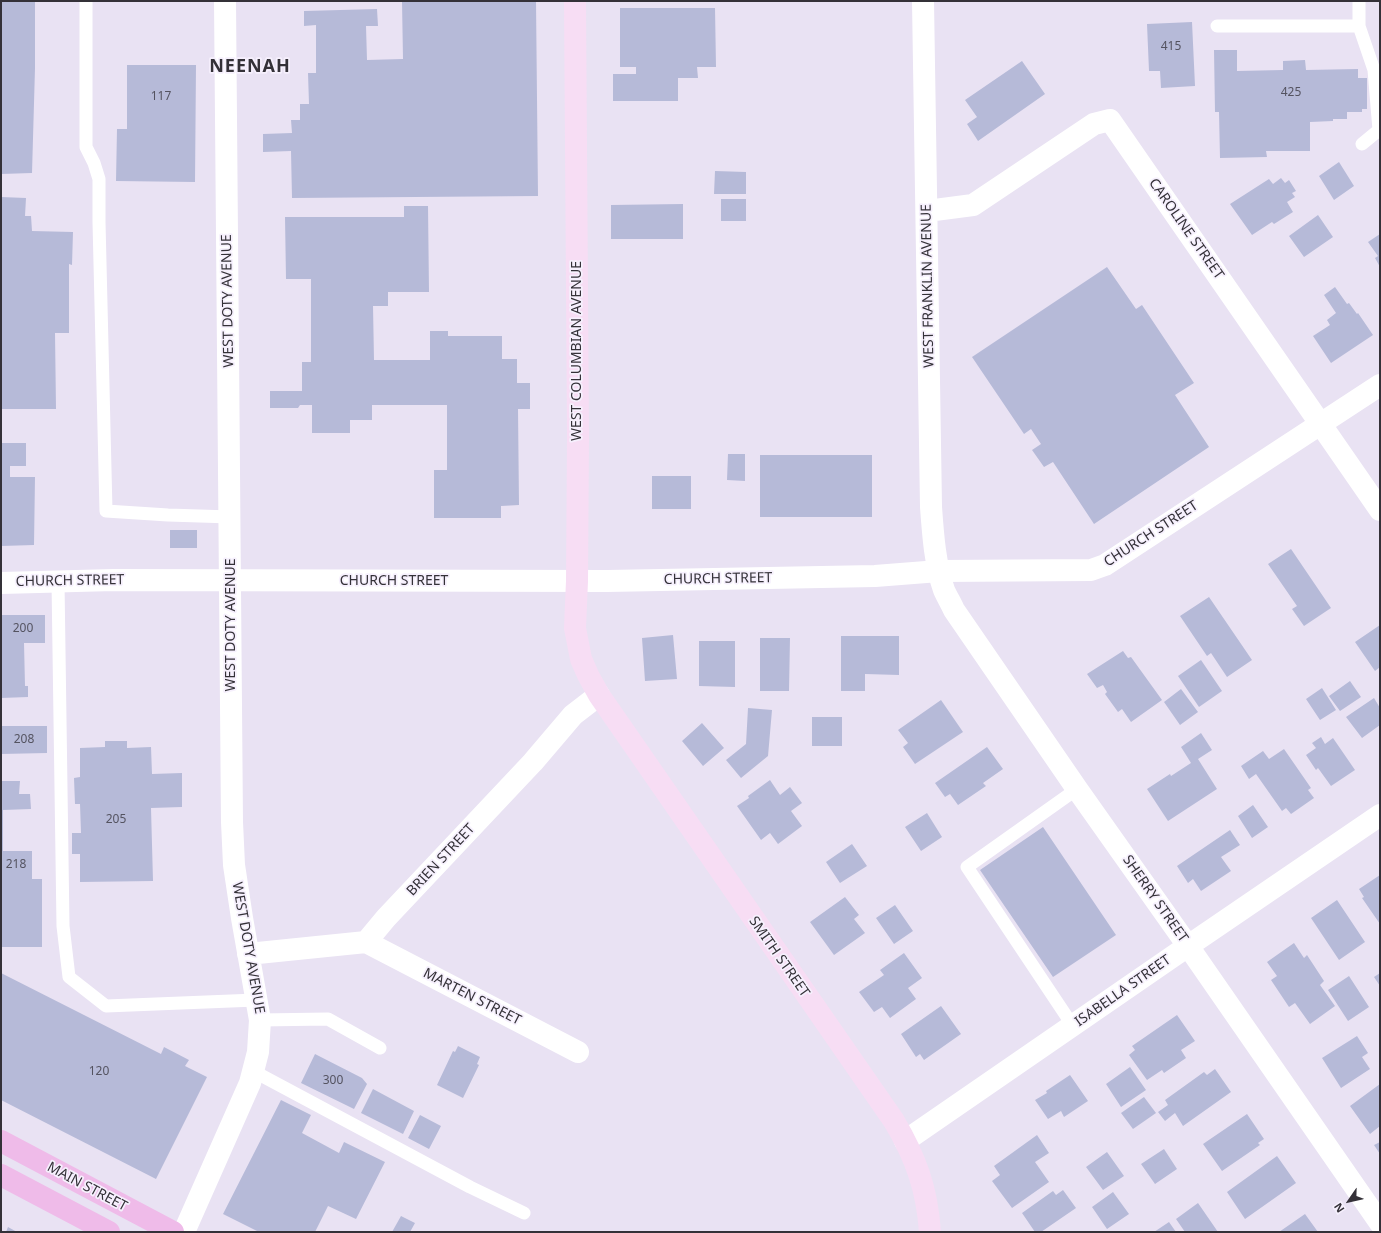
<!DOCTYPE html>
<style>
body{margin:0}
#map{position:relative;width:1381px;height:1233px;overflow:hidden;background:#e9e2f3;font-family:"Noto Sans",sans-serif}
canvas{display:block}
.frame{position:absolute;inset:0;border:2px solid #343138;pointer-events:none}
.north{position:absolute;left:1329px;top:1181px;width:40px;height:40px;-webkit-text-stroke:3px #f6f0fd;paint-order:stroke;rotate:236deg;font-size:11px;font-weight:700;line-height:16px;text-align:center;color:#343138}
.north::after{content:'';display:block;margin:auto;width:14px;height:18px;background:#343138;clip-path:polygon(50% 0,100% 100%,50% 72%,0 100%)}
</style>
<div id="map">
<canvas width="1381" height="1233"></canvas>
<div class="frame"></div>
<div class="north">N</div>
</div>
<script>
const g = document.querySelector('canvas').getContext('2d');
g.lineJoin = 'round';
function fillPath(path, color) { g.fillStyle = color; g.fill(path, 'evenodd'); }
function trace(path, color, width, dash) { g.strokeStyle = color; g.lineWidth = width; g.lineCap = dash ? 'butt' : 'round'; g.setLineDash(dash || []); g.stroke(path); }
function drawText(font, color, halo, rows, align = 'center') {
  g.font = font + ' "Noto Sans",sans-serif'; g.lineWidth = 3.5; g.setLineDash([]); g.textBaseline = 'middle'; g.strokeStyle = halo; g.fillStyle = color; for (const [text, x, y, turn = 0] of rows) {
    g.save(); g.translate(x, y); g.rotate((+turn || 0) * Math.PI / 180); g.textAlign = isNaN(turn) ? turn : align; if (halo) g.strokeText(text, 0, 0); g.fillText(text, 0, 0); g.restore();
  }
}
fillPath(new Path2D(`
 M 1,1 L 35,1 L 35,68 L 32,173 L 1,174 Z
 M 402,1 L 536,1 L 538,196 L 292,198 L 291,151 L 263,152 L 263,134 L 292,133 L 291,120 L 300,120 L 300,104 L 309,104 L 308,73 L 316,73 L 316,25 L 304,26 L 304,11 L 377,9 L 378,26 L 366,26 L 367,60 L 403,59 Z
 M 620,8 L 715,8 L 716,67 L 697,67 L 698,78 L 678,78 L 678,101 L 613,101 L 613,74 L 636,74 L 636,67 L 620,67 Z
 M 1192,22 L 1195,86 L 1161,88 L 1160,71 L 1149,71 L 1147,24 Z
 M 1214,50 L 1237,50 L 1237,71 L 1283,70 L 1283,61 L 1305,60 L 1306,70 L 1358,69 L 1358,78 L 1367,78 L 1367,109 L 1362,109 L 1362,112 L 1347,112 L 1347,119 L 1333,119 L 1333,121 L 1310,122 L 1310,151 L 1266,151 L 1267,157 L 1220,158 L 1219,112 L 1215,112 Z
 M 1022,61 L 1045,94 L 978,141 L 967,124 L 977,117 L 965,100 Z
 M 127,65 L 196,65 L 195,182 L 116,181 L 117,129 L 127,129 Z
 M 1339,162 L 1354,186 L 1334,200 L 1319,176 Z
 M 715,171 L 746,172 L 746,194 L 714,194 Z
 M 1281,178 L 1285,183 L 1289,180 L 1296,191 L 1292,193 L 1295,197 L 1287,202 L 1293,212 L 1274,224 L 1272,222 L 1252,235 L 1230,204 L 1269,179 L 1273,184 Z
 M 1,197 L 26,198 L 25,216 L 31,216 L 32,231 L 73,232 L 72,265 L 69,264 L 69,333 L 55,333 L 56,409 L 1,409 Z
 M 721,199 L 746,199 L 746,221 L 721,221 Z
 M 683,204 L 683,239 L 611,239 L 611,205 Z
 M 404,206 L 428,206 L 429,292 L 388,292 L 388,306 L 373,306 L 374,360 L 430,360 L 430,331 L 448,331 L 448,336 L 502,336 L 502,359 L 517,359 L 517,383 L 530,383 L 530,409 L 518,409 L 519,505 L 501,506 L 501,518 L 434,518 L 434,470 L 447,470 L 447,405 L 372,405 L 372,420 L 350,420 L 350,433 L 312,433 L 312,405 L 300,405 L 298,408 L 270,408 L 270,391 L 302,391 L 302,362 L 311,362 L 311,279 L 286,279 L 285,217 L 404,217 Z
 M 1318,215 L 1333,237 L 1304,257 L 1289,236 Z
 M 1380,234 L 1380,267 L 1375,258 L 1378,256 L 1368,242 Z
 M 1107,267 L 1136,309 L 1142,305 L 1194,383 L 1175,395 L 1209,447 L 1094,524 L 1053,462 L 1044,467 L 1032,450 L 1041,444 L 1031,429 L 1024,434 L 972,357 Z
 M 1335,287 L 1347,304 L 1349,303 L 1357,314 L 1358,313 L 1373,335 L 1331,363 L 1313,336 L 1330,325 L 1327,320 L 1336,313 L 1324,295 Z
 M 1,443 L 26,443 L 26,466 L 10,466 L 10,477 L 35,477 L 34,545 L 1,546 Z
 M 728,454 L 745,454 L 745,481 L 727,480 Z
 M 760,455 L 872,455 L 872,517 L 760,517 Z
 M 652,476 L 691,476 L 691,509 L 652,509 Z
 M 170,530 L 197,530 L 197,548 L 170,548 Z
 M 1291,549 L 1331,608 L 1304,626 L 1292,609 L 1297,606 L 1268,564 Z
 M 1209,597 L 1252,660 L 1227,677 L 1211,653 L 1207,656 L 1180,616 Z
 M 1,615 L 45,615 L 45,643 L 24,643 L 25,686 L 28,686 L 28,697 L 1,698 Z
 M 1380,625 L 1380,667 L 1375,671 L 1355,642 Z
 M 673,635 L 677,679 L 645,681 L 642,638 Z
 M 841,636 L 899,636 L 899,675 L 865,674 L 865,691 L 841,691 Z
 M 760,638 L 790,638 L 789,691 L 760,691 Z
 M 699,641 L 735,641 L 735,687 L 699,686 Z
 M 1123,651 L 1128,658 L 1131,657 L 1162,700 L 1131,722 L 1122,709 L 1118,712 L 1105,694 L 1107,692 L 1103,685 L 1097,688 L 1087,674 Z
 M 1201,660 L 1222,691 L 1199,707 L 1178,676 Z
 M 1350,681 L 1361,697 L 1340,711 L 1329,696 Z
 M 1322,688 L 1336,710 L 1320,720 L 1306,699 Z
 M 1181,689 L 1198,712 L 1180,725 L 1164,702 Z
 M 1374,698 L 1380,708 L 1380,725 L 1362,738 L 1346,717 Z
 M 941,700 L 963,732 L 915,764 L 903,747 L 908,743 L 898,730 Z
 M 748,708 L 772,710 L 768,756 L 741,778 L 726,760 L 746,744 Z
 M 812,717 L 842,717 L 842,746 L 812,746 Z
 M 702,723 L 724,748 L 703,766 L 682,741 Z
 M 1,726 L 47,726 L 47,753 L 1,754 Z
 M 1201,733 L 1212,750 L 1198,759 L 1217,789 L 1168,821 L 1147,789 L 1170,774 L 1171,776 L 1191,763 L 1181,747 Z
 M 1321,737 L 1325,744 L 1333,738 L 1355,770 L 1331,786 L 1318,768 L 1316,770 L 1306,755 L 1316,748 L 1312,743 Z
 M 105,741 L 127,741 L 127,748 L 151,747 L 152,774 L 182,773 L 182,807 L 151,808 L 153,881 L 80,882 L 80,854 L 72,854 L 72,833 L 81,833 L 80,804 L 75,804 L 74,778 L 80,777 L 80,748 L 105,747 Z
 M 987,747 L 1003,769 L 983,783 L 986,786 L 958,805 L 950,794 L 945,797 L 935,783 Z
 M 1284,749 L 1311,788 L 1308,790 L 1314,798 L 1291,814 L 1286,808 L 1282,811 L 1256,774 L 1249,779 L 1241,766 L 1263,751 L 1269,759 Z
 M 770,780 L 780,795 L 790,787 L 802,803 L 791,811 L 802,826 L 778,844 L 770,833 L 761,840 L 737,806 L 749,798 L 748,796 Z
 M 1,781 L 20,781 L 19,794 L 30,794 L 31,809 L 3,810 L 3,851 L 32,851 L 32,879 L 42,879 L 42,947 L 1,947 Z
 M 1253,805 L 1268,827 L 1252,838 L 1238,816 Z
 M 927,813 L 942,837 L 921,851 L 905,827 Z
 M 1043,827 L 1116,935 L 1053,977 L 980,870 Z
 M 1230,830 L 1240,845 L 1221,857 L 1231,871 L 1201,891 L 1193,879 L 1188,883 L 1177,866 Z
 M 852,844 L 867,866 L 840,883 L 826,862 Z
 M 1380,875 L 1380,924 L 1362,898 L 1364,897 L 1359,889 Z
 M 845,897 L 859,915 L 854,919 L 865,933 L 834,955 L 810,922 Z
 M 1337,900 L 1365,942 L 1339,960 L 1311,918 Z
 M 895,905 L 913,931 L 894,944 L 876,918 Z
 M 1294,943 L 1304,958 L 1307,955 L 1324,981 L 1320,985 L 1335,1006 L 1310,1024 L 1295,1003 L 1289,1007 L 1271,980 L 1277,976 L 1267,962 Z
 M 904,953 L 922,978 L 908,988 L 916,999 L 890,1018 L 882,1007 L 874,1012 L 859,992 L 884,975 L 880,970 Z
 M 1,973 L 161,1054 L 164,1047 L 189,1060 L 185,1066 L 207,1077 L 156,1179 L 1,1100 Z
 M 1380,973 L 1380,986 L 1374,977 Z
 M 1349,976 L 1369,1007 L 1348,1021 L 1328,990 Z
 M 941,1006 L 961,1034 L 924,1060 L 920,1054 L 916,1057 L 901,1034 Z
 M 1177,1015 L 1195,1041 L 1181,1050 L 1186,1058 L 1164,1073 L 1162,1070 L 1147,1080 L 1129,1055 L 1135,1050 L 1132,1046 Z
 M 1357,1036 L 1368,1053 L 1362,1057 L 1370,1069 L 1341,1088 L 1322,1058 Z
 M 458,1046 L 480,1057 L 477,1064 L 479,1065 L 463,1098 L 437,1085 L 453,1051 L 455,1052 Z
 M 315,1054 L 362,1078 L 367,1084 L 354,1109 L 301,1083 Z
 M 1130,1067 L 1146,1090 L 1121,1107 L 1106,1084 Z
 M 1215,1069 L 1231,1092 L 1183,1126 L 1175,1113 L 1165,1121 L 1158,1112 L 1168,1105 L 1165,1100 L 1204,1072 L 1207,1075 Z
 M 1070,1075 L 1088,1101 L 1064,1117 L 1061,1111 L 1048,1119 L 1035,1100 L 1047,1093 L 1046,1091 Z
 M 1380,1084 L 1380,1126 L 1370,1134 L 1350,1106 Z
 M 373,1089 L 414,1111 L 403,1134 L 361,1113 Z
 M 1144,1097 L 1156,1113 L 1133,1129 L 1121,1113 Z
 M 281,1100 L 311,1115 L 302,1133 L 339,1153 L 344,1142 L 385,1162 L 356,1219 L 328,1206 L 315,1232 L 259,1232 L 223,1214 Z
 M 1247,1114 L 1264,1139 L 1258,1143 L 1260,1145 L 1222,1171 L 1203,1144 Z
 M 420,1115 L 441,1126 L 429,1149 L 408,1138 Z
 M 1037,1135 L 1049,1153 L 1035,1162 L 1049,1182 L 1012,1208 L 992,1181 L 1000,1175 L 994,1166 Z
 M 1380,1142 L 1380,1154 L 1374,1145 Z
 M 1164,1149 L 1177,1169 L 1155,1184 L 1141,1164 Z
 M 1107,1152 L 1124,1176 L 1103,1190 L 1086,1167 Z
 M 1277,1156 L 1296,1183 L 1245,1219 L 1227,1192 Z
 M 1063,1190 L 1076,1208 L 1041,1232 L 1035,1232 L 1022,1213 L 1053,1191 L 1056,1195 Z
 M 1113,1192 L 1129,1214 L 1107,1229 L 1092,1207 Z
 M 1198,1203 L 1218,1232 L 1185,1232 L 1176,1219 Z
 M 1305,1214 L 1318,1232 L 1279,1232 Z
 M 401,1216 L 415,1223 L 410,1232 L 392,1232 Z
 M 1169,1222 L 1176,1232 L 1154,1232 Z
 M 8,1227 L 17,1232 L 6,1232 Z`), '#b6bad8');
trace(new Path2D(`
 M 86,1 L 86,147 L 94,163 L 99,179 L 99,222 L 106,511 L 168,515 L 231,517
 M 1359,1 L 1359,26 L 1374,70 L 1379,130 L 1362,144
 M 1217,26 L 1359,26
 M 58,582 L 63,926 L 69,977 L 106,1006 L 256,1000
 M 260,1020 L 328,1019 L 380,1048
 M 1073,1026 L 967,867 L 1077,789
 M 253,1071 L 470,1187 L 524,1213`), '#fff', 13);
trace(new Path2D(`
 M 923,1 L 931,507 C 933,535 935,564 944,590 C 947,597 951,603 954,610 L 1077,789 L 1188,946 L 1380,1223
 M 927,211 L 973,205 L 1094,124 L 1110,120 L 1380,510
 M 366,942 L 578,1052
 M 248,954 L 366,942 L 386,918 L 533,762 L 573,715 L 599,695
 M 905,1141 L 1188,946 L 1380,815
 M 184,1232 L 250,1083 L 258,1052 L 260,1020 L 242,918 L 234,865 L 232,822 L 225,1`), '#fff', 22);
trace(new Path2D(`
 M 1,583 L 114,580 L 607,581 L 875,576 L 939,571 L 1091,570 L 1105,565 L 1380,385`), '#fff', 22);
trace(new Path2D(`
 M 575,1 L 578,436 L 577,581 L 575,628 L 581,659 L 588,675 L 599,695 L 894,1121 C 916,1158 927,1189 930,1232`), '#f7ddf4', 22);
trace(new Path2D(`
 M 1,1141 L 173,1232
 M 1,1175 L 109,1232`), '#efbbe9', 22);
drawText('12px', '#545360', null, [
 ["415",1171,47],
 ["425",1291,93],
 ["117",161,97],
 ["200",23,629],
 ["208",24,740],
 ["205",116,820],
 ["218",16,865],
 ["120",99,1072],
 ["300",333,1081]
]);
drawText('14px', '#343138', '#f6f0fd', [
 ["CAROLINE STREET",1186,229,55],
 ["WEST FRANKLIN AVENUE",928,286,-91],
 ["WEST DOTY AVENUE",228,301,-91],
 ["WEST COLUMBIAN AVENUE",577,351,-90],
 ["CHURCH STREET",1151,534,-33],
 ["CHURCH STREET",718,579,-1],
 ["CHURCH STREET",70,581,-1],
 ["CHURCH STREET",394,581],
 ["WEST DOTY AVENUE",231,625,-90],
 ["BRIEN STREET",441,860,-47],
 ["SHERRY STREET",1155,899,55],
 ["WEST DOTY AVENUE",248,948,80],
 ["SMITH STREET",779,957,55],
 ["ISABELLA STREET",1123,991,-35],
 ["MARTEN STREET",472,997,27],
 ["MAIN STREET",87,1187,28]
]);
g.letterSpacing = '1px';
drawText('bold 18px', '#343138', '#f6f0fd', [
 ["NEENAH",250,67]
]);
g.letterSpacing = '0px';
</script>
